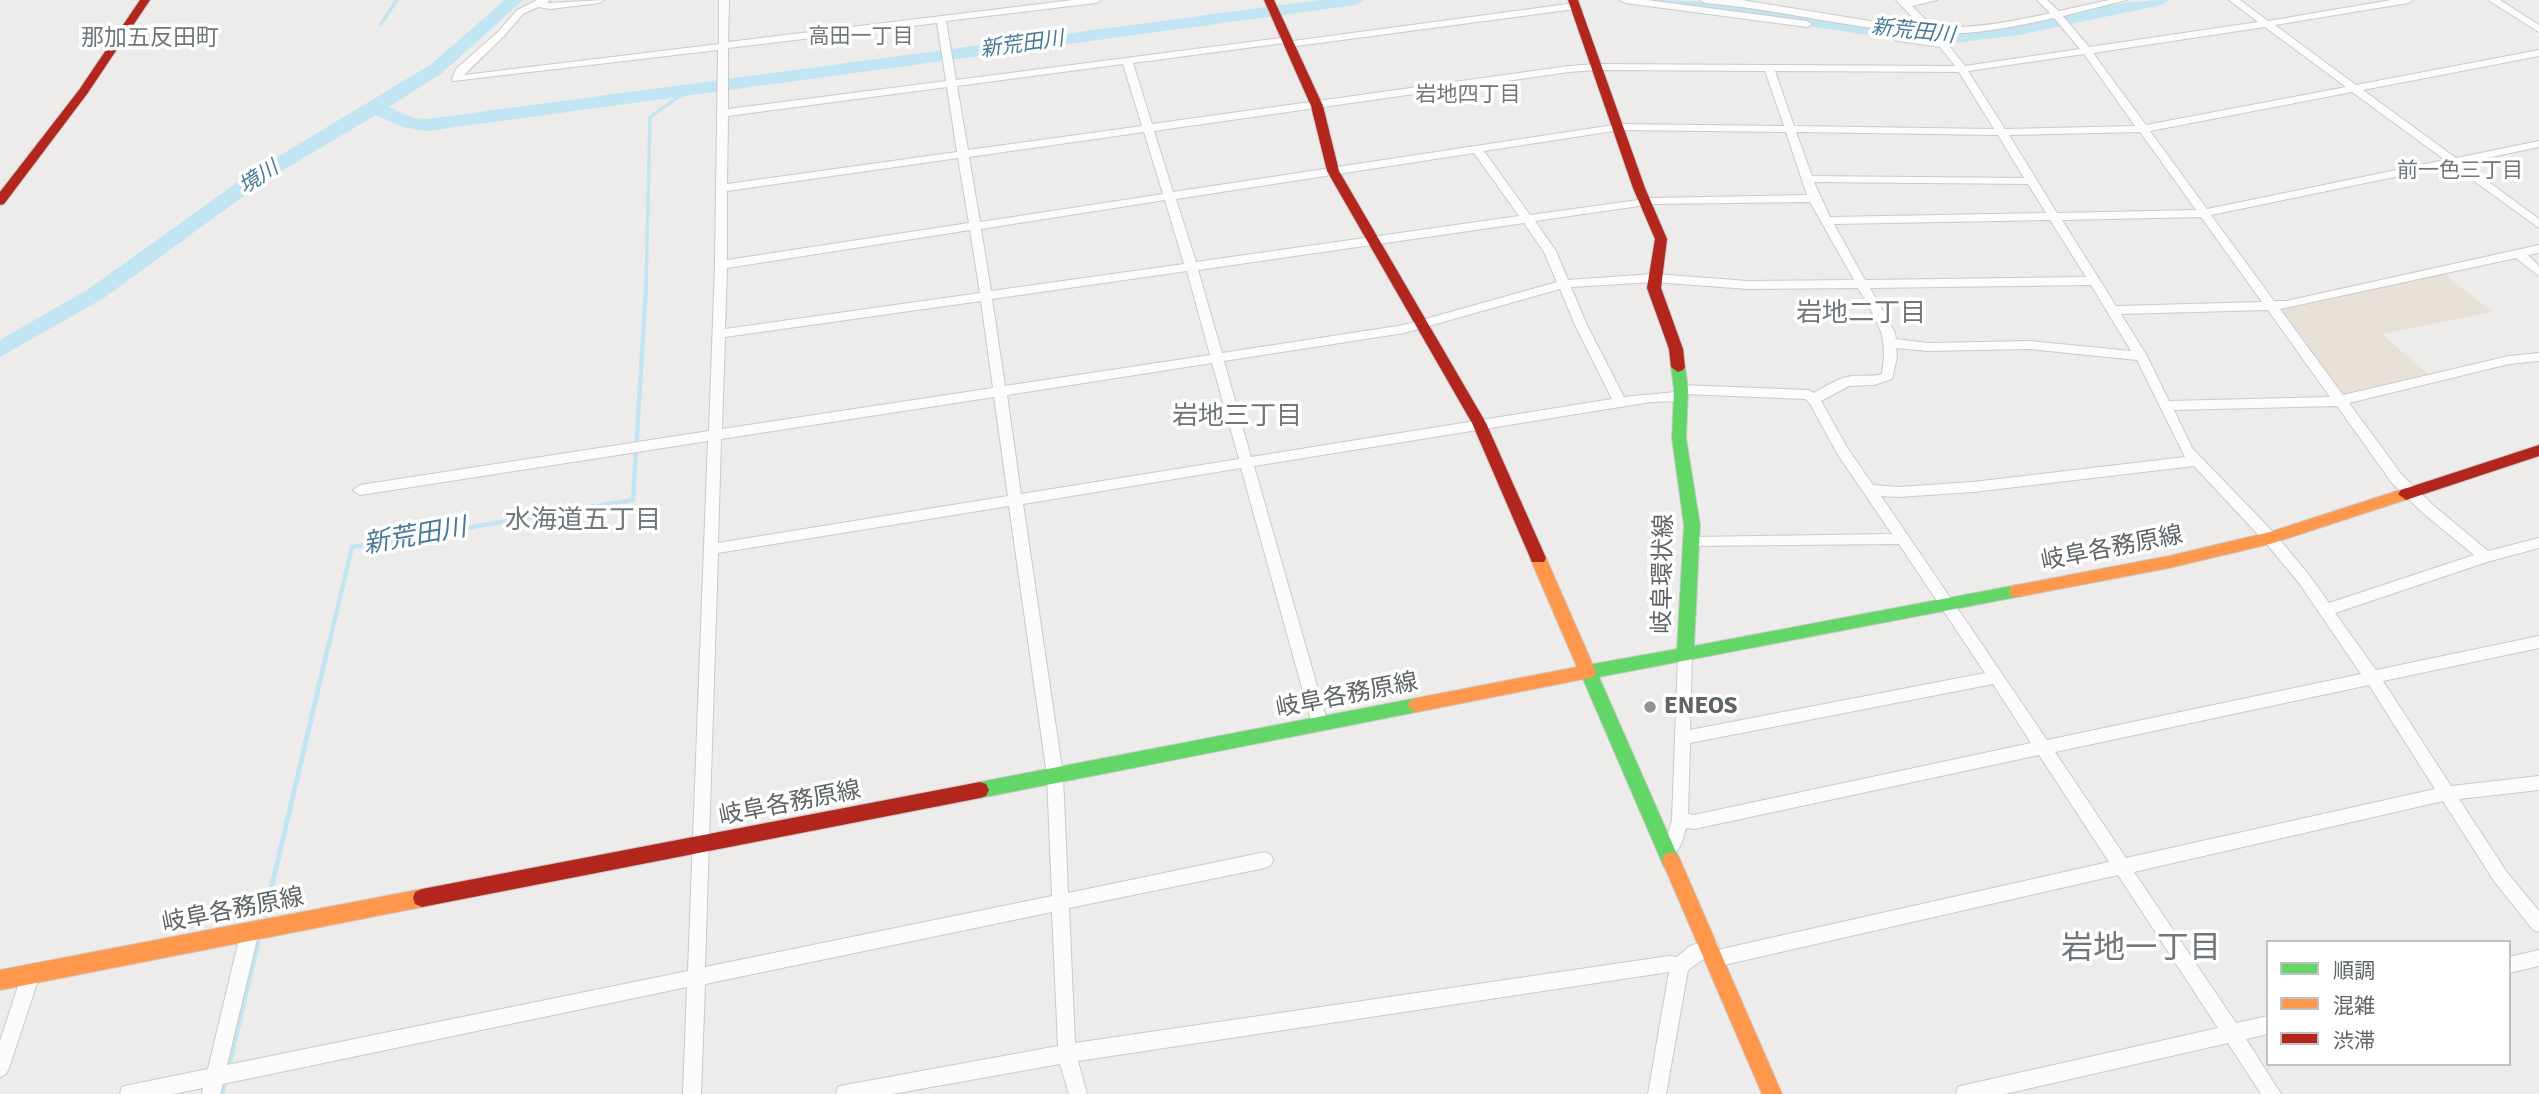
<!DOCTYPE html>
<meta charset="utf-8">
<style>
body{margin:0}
#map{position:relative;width:2539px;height:1094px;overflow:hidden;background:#eeecea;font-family:Signika,"Noto Sans JP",sans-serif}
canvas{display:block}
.legend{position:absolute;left:2266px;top:940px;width:245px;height:126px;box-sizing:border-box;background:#fff;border:2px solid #bfc1c2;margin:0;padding:9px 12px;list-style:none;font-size:21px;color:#5f6467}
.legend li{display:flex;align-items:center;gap:14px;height:35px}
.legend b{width:35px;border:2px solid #bfc1c2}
</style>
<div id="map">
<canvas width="2539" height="1094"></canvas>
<ul class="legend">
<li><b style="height:9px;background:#63d668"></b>順調</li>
<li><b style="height:9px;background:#ff974d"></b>混雑</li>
<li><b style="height:9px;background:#b3261e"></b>渋滞</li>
</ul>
</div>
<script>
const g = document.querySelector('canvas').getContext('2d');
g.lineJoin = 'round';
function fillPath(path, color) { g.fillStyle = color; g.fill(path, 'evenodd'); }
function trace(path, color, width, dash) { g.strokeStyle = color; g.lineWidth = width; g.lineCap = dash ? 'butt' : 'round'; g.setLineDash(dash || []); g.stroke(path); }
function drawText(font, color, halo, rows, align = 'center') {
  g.font = font + ' Signika,"Noto Sans JP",sans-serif'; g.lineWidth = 7; g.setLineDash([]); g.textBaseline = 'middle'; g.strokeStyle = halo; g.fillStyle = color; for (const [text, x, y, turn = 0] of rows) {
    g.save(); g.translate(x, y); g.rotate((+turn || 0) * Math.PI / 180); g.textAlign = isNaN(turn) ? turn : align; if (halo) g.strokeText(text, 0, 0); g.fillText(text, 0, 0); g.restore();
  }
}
fillPath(new Path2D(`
 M 2441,271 L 2492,312 L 2382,334 L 2429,375 L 2340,396 L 2280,309 Z`), '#e7e1d8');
trace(new Path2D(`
 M 381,24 L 397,0
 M 646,289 L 650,117 L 688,90`), '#c2e5f4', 3.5);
trace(new Path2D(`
 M 328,648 L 352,547 L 633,500 L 646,288`), '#c2e5f4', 4.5);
trace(new Path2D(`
 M 265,915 L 328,647
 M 228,1069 L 258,943
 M 222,1094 L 226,1078`), '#c2e5f4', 5);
fillPath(new Path2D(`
 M 505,0 L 523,0 L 442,73 L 389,107 L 413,118 L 427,119 L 1319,0 L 1364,0 L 1356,5 L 427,131 L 402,127 L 376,115 L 263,182 L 104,298 L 0,357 L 0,340 L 90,288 L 249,174 L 430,65 Z
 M 1654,0 C 1723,0 1791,14 1859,23 C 1890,28 1923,35 1954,33 C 2027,28 2097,0 2169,0 L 2161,5 L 2019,35 L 1953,43 L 1911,41 L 1662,5 Z`), '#c2e5f4');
const street = new Path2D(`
 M 537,0 L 550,0 L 547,3 L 550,3 L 604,0 L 599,3 L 550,9 L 538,7 L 523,14 L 504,36 L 464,75 L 719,44 L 719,0 L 729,0 L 728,42 L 1073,0 L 1101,0 L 1096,3 L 946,21 L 956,80 L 1288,37 L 1293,41 L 1575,3 L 1580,6 L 1575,9 L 1289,47 L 1284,43 L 1133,63 L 1152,124 L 1569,66 L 1597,64 L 1955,66 L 1940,47 L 1893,40 L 1888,37 L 1893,34 L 1934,40 L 1928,33 C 1853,30 1780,9 1705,3 L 1700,0 L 1742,0 L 1900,26 L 1922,27 L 1896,0 L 1937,0 L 1912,6 L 1933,27 C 1972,29 2012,22 2050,13 L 2037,0 L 2047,0 L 2059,11 L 2109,0 L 2127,0 L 2063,16 L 2089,47 L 2258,22 L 2229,0 L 2240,0 L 2268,21 L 2391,0 L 2413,0 L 2408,3 L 2275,25 L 2356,85 L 2539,50 L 2539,56 L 2363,90 L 2456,158 L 2539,141 L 2539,147 L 2463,163 L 2539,219 L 2539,228 L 2452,165 L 2211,215 L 2274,301 L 2286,301 L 2539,245 L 2539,253 L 2528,255 L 2539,266 L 2539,276 L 2516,258 L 2280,309 L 2343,395 L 2509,356 L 2539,353 L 2539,361 L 2509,364 L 2349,403 L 2402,475 L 2433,505 L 2488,551 L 2539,538 L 2539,548 L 2487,562 L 2335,613 L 2376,670 L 2539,636 L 2539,648 L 2383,681 L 2451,786 L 2539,776 L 2539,790 L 2459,799 L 2506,871 L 2539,911 L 2539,932 L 2533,930 L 2494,881 L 2443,801 L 2134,872 L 2236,1023 L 2268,1016 L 2268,1034 L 2246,1039 L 2281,1094 L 2261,1094 L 2228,1043 L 2005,1094 L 1956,1094 L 1958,1087 L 1965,1085 L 2218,1028 L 2118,875 L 1715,967 L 1709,965 L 1708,956 L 1688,970 L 1666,1094 L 1648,1094 L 1669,972 L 1078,1061 L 1087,1094 L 1069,1094 L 1060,1064 L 892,1094 L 836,1094 L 838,1087 L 845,1085 L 1058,1046 L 1052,912 L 705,984 L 701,1094 L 683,1094 L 687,987 L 223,1084 L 220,1094 L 202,1094 L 203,1088 L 173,1094 L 120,1094 L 122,1087 L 129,1085 L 208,1069 L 241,931 L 244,925 L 250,923 L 256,925 L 259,931 L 227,1065 L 688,971 L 708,441 L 360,495 L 353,490 L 360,485 L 709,431 L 715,265 L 718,50 L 453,81 L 452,79 L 456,69 L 498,32 L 517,10 ZM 2054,18 L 2080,49 L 1965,66 L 1939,33 C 1978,35 2017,26 2054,18 ZM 937,23 L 946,81 L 728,109 L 728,48 ZM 2265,27 L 2346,87 L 2146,125 L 2093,53 ZM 2084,54 L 2135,126 L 2005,129 L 1968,71 ZM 1123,64 L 1142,126 L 968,150 L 957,86 ZM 1597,70 L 1765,71 L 1784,126 L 1620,124 L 1173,192 L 1154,131 L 1569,72 ZM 1775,71 L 1959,72 L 1994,129 L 1794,126 ZM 947,87 L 957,152 L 727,184 L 728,116 ZM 2352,92 L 2445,160 L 2207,209 L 2150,131 ZM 1620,130 L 1786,132 L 1807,195 L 1653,198 L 1530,215 L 1484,151 ZM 1144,132 L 1163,194 L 980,222 L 969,157 ZM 1796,132 L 1998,135 L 2024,178 L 1812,176 ZM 2140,132 L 2196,210 L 2057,213 L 2009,135 ZM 1474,153 L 1519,216 L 1196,262 L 1176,199 ZM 958,158 L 969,223 L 727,260 L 727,191 ZM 1814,182 L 2028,184 L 2046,213 L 1830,217 ZM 1165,200 L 1184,264 L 991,291 L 981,229 ZM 1810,202 L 1854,280 L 1748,281 L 1654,274 L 1568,280 L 1556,251 L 1535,221 L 1653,204 ZM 2201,217 L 2262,302 L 2116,306 L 2062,220 ZM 2050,220 L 2086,277 L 1865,280 L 1834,224 ZM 1524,223 L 1544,252 L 1557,282 L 1404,325 L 1222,353 L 1198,270 ZM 970,230 L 980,293 L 725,329 L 727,268 ZM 1187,271 L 1210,355 L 1005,386 L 992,299 ZM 1654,282 L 1748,289 L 1858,288 C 1877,322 1889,333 1882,374 C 1872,377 1863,375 1852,376 C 1838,378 1826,386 1814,393 L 1808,390 L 1681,385 L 1677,386 L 1676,392 L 1624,397 L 1587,325 L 1571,287 ZM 2091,285 L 2131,351 L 2029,341 L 1928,343 L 1896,339 L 1895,333 L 1870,288 ZM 1560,289 L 1575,325 L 1612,399 L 1251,457 L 1224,361 L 1404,333 ZM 981,301 L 993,388 L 722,429 L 725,337 ZM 2268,310 L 2330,397 L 2169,401 L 2147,356 L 2121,314 ZM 1896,348 L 1928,351 L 2029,349 L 2137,360 L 2185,457 L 1973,482 L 1898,487 L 1873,485 L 1848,449 L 1821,401 L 1849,386 L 1874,385 L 1892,379 L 1897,357 ZM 1212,363 L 1239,459 L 1021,494 L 1007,395 ZM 1685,394 L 1805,399 L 1809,402 L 1838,455 L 1892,534 L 1692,537 L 1687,538 L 1685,542 L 1687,546 L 1899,544 L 1985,673 L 1690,730 L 1692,655 L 1690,651 L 1685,649 L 1680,651 L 1678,655 L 1672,820 L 1667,838 L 1659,850 L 1661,855 L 1667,858 C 1680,853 1683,840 1686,828 L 1694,829 L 2039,755 L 2109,862 L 1717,950 L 1719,947 L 1716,941 L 1710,939 L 1690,946 L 1677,957 L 1669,956 L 1075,1043 L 1069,908 L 1265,868 L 1271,865 L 1273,860 L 1271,855 L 1265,852 L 1068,893 L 1063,775 L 1023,504 L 1241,468 L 1312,724 L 1315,729 L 1320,731 L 1325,729 L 1328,724 L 1254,466 L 1651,402 L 1680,401 L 1685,399 ZM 994,397 L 1008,496 L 718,543 L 721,439 ZM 2337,406 L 2392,483 L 2423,513 L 2474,555 L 2329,603 L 2309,575 L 2275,534 L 2192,448 L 2174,410 ZM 2194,466 L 2265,542 L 2299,583 L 2361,674 L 2047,740 L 1881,496 L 1898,497 L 1973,492 ZM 1009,506 L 1047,775 L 1052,896 L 705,967 L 718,553 ZM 1993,684 L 2031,743 L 1694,815 L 1688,814 L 1690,743 ZM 2369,685 L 2435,789 L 2126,858 L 2055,752 Z
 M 1620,0 L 1647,0 L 1807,21 L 1812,24 L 1807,27 L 1625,3 Z
 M 2488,0 L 2500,0 L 2539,25 L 2539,32 Z
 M 2539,950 L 2539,966 L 2509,973 L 2509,957 Z
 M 31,966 L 37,968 L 40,974 L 9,1068 L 6,1074 L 0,1077 L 0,1041 L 22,974 L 25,968 Z`);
const fast = new Path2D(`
 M 1678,362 L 1685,367 L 1688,389 L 1686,438 L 1700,525 L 1694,646 L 2017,585 L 2023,586 L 2025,591 L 2023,596 L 2017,597 L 1599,677 L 1680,861 L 1678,867 L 1671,870 L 1664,867 L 1580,672 L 1582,667 L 1588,665 L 1677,649 L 1684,525 L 1672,438 L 1674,389 L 1671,367 Z
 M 1417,698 L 1423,700 L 1426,705 L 1423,710 L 1417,712 L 980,798 L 974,796 L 971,790 L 974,784 L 980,782 Z`);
const slow = new Path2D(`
 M 2406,488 L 2411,490 L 2414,494 L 2411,498 L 2270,544 L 2169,568 L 2017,597 L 2011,596 L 2009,591 L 2011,586 L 2017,585 L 2169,556 L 2270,532 Z
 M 1538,552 L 1544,554 L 1546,558 L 1596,672 L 1594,677 L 1417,712 L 1411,710 L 1408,705 L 1411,700 L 1417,698 L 1577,667 L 1530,558 L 1532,554 Z
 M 1671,852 L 1678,855 L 1782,1094 L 1762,1094 L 1662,861 L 1664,855 Z
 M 422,889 L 429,892 L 431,898 L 429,904 L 422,907 L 0,990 L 0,970 Z`);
const jam = new Path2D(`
 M 140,0 L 150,0 L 87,94 L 4,204 L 0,205 L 0,192 L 79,90 Z
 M 1264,0 L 1274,0 L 1323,106 L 1339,171 L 1486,423 L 1546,558 L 1544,562 L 1532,562 L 1472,423 L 1327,171 L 1311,106 Z
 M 1568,0 L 1578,0 L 1645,188 L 1667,239 L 1661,288 L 1683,349 L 1685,367 L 1683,370 L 1678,372 L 1671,367 L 1669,349 L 1647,288 L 1655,239 L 1633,188 Z
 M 2539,445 L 2539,456 L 2406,500 L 2398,494 L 2401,490 Z
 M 980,782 L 986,784 L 989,790 L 986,796 L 980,798 L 422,907 L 415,904 L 413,898 L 415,892 L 422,889 Z`);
trace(street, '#cbcaca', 2);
trace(fast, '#cacaca', 2);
trace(slow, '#cacaca', 2);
trace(jam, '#cacaca', 2);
fillPath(street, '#fcfcfc');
fillPath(fast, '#63d668');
fillPath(slow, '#ff974d');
fillPath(jam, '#b3261e');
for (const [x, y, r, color] of [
 [1650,707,7,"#919495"]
]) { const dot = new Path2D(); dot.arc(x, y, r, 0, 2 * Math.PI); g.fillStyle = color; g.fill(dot); trace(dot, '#fff', 2.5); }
drawText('italic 21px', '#457a9a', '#fff', [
 ["新荒田川",1913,32,6],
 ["新荒田川",1022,45,-8],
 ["境川",259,178,-33]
]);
drawText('21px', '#707679', '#fff', [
 ["高田一丁目",861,37],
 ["岩地四丁目",1468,95],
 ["前一色三丁目",2460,171]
]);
drawText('23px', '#707679', '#fff', [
 ["那加五反田町",150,39]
]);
drawText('24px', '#5f6467', '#fff', [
 ["岐阜各務原線",2112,549,-11],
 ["岐阜環状線",1664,574,-89],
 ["岐阜各務原線",1347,696,-11],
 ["岐阜各務原線",790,804,-11],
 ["岐阜各務原線",233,911,-11]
]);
drawText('bold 24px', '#5f6467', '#fff', [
 ["ENEOS",1664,707]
], 'left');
drawText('26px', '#707679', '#fff', [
 ["岩地二丁目",1861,314],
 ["岩地三丁目",1237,417],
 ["水海道五丁目",583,521]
]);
drawText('italic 26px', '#457a9a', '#fff', [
 ["新荒田川",415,537,-10]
]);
drawText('32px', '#707679', '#fff', [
 ["岩地一丁目",2141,950]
]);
</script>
